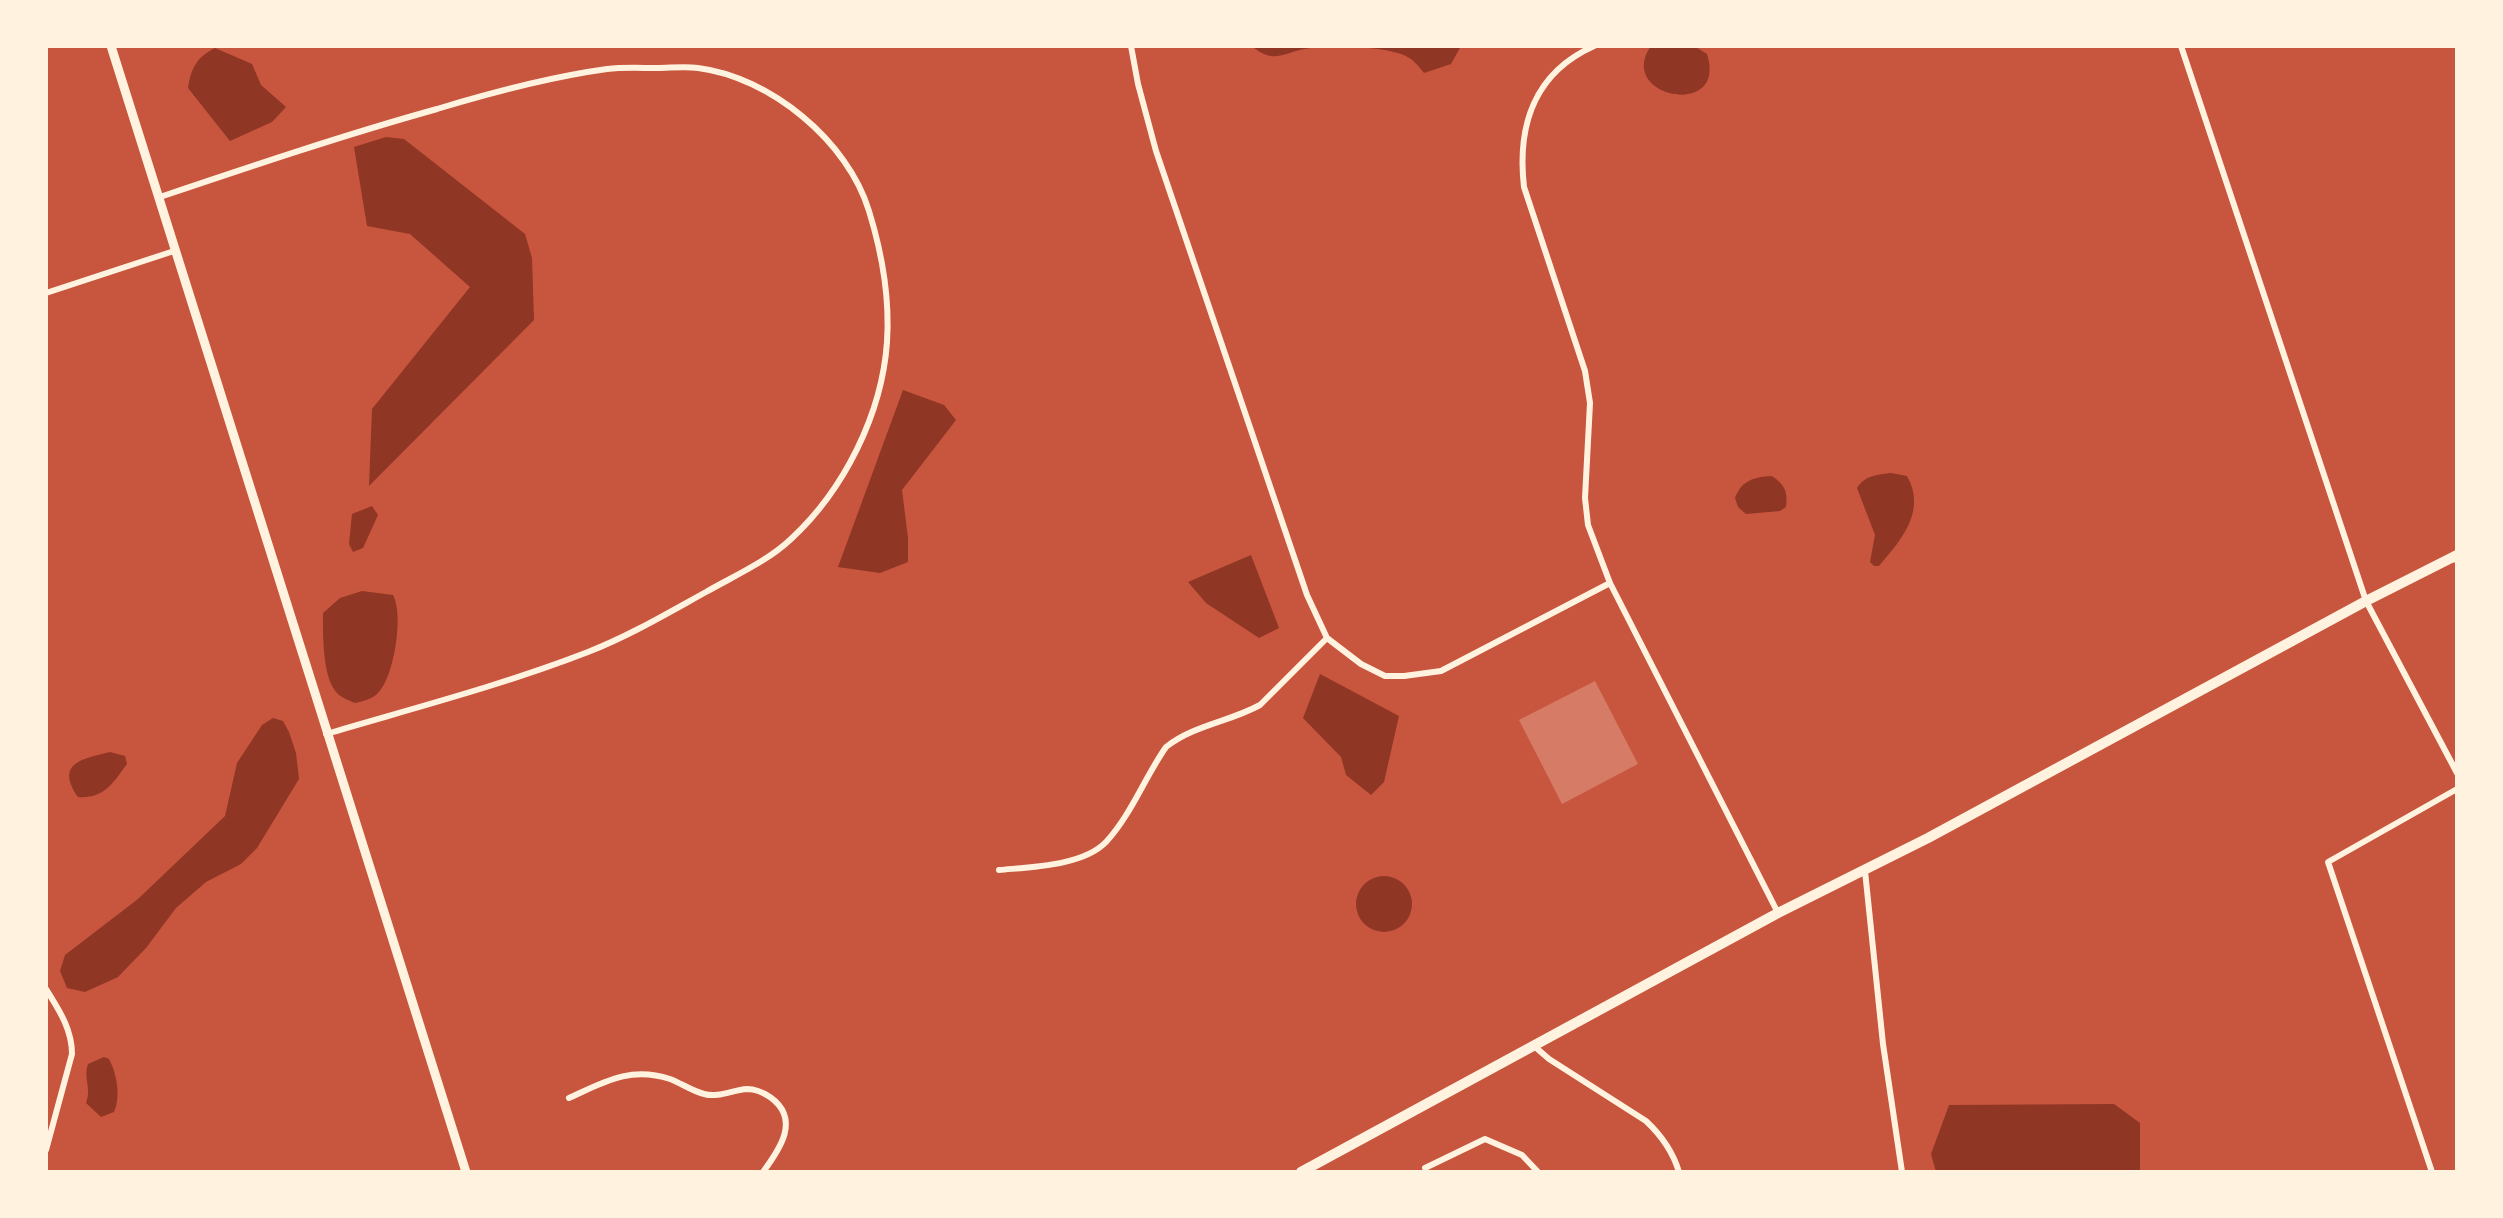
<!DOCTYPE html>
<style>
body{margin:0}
#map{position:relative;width:2503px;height:1218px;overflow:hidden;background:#c8553d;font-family:"Asap Condensed",sans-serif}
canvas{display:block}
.frame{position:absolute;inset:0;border:48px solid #fff3e0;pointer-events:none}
</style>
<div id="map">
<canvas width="2503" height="1218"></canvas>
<div class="frame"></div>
</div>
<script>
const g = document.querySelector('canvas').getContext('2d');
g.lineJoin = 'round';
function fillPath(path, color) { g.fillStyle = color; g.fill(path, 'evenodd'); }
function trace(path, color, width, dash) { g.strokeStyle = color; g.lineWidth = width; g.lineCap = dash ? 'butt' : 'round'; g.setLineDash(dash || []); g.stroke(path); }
fillPath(new Path2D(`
 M 1252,46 L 1461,46 L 1451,64 L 1424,73 C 1420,68 1416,63 1411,59 C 1393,45 1327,45 1304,49 C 1281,54 1273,64 1252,46 Z
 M 1651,46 L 1694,46 L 1707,54 C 1728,120 1615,97 1651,46 Z
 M 215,48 L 252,64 L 261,85 L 286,107 L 272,122 L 230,141 L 188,88 C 191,68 197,57 215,48 Z
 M 386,137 L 404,139 L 525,234 L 532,258 L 534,320 L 369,486 L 372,409 L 470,287 L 410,234 L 367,226 L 354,147 Z
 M 903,390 L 944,405 L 956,420 L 902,490 L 908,538 L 908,562 L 880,573 L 838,567 Z
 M 1891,473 L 1907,476 C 1927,511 1901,540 1879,566 L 1874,566 L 1870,562 L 1875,535 L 1857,488 C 1865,475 1877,475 1891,473 Z
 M 1772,476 C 1785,485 1788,492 1786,507 L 1780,511 L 1746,514 L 1738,507 L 1735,498 C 1742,480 1754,477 1772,476 Z
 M 372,506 L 378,515 L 363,548 L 353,552 L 349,544 L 352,514 Z
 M 1251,555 L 1279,628 L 1259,638 L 1206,603 L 1188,582 Z
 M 362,591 L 393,595 C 404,615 394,677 378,693 C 373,699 363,701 355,703 C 350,701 342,698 338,694 C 322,679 323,634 323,613 L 340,598 Z
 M 1320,674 L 1399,716 L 1384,782 L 1371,795 L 1346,775 L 1341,757 L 1303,718 Z
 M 273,718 L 283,721 L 289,732 L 296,753 L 299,779 L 257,848 L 241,864 L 206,882 L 176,908 L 146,948 L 118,977 L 85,992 L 67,988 L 60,971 L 65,955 L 138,899 L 225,816 L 237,763 L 262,725 Z
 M 110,752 L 125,756 L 127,764 C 113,783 104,799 78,797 C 55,763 82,759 110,752 Z
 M1356 904a28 28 0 1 1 56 0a28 28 0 1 1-56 0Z
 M 104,1057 L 109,1059 C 117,1074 121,1097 114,1112 L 101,1117 L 86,1103 C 92,1088 83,1078 88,1064 Z
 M 2114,1104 L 2140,1123 L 2140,1172 L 1936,1172 L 1931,1154 L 1949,1105 Z`), '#8f3625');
fillPath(new Path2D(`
 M 1595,681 L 1638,764 L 1562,804 L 1519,720 Z`), '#d67c66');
trace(new Path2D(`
 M 1131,46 L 1138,84 L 1156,151 L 1307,595 L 1327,638 L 1361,664 L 1385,676 L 1404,676 L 1441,671 L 1610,583
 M 1594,46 C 1534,73 1517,126 1524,187 L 1585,371 L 1590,403 L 1585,498 L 1588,525 L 1610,583 L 1778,913
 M 2181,46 L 2366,601 L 2457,773
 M 160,197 C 252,166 344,135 437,109 C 493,92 549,77 607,69 C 623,67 641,68 657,68 C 670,68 685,66 698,68 C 770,77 848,141 869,211 C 882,253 890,297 887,342 C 882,414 844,490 791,539 C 768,561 734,576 706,592 C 668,613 629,636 588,652 C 503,685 414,708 326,734
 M 46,293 L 174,251
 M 999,870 C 1030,867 1083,866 1106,842 C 1131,815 1145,777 1166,747 C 1194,725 1229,722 1260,705 L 1327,638
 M 1865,871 L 1883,1044 L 1902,1172
 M 46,989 C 59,1010 72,1029 72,1054 L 46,1150
 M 1534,1046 L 1549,1059 L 1646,1121 C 1661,1135 1673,1152 1679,1172
 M 569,1098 C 604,1082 630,1066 670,1079 C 681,1083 692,1091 704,1094 C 719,1098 732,1090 747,1089 C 755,1089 764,1093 770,1097 C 801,1119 780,1149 763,1172
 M 1425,1168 L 1485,1139 L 1522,1155 L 1538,1172
 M 2432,1172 L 2328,862 L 2457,789`), '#fff3e0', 6);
trace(new Path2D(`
 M 111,46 L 466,1172`), '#fff3e0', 9);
trace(new Path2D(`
 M 1301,1172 L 1778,913 L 1928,838 L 2366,601 L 2457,555`), '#fff3e0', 10);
trace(new Path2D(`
 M 2455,557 L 2457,556`), '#fff3e0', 11);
</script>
